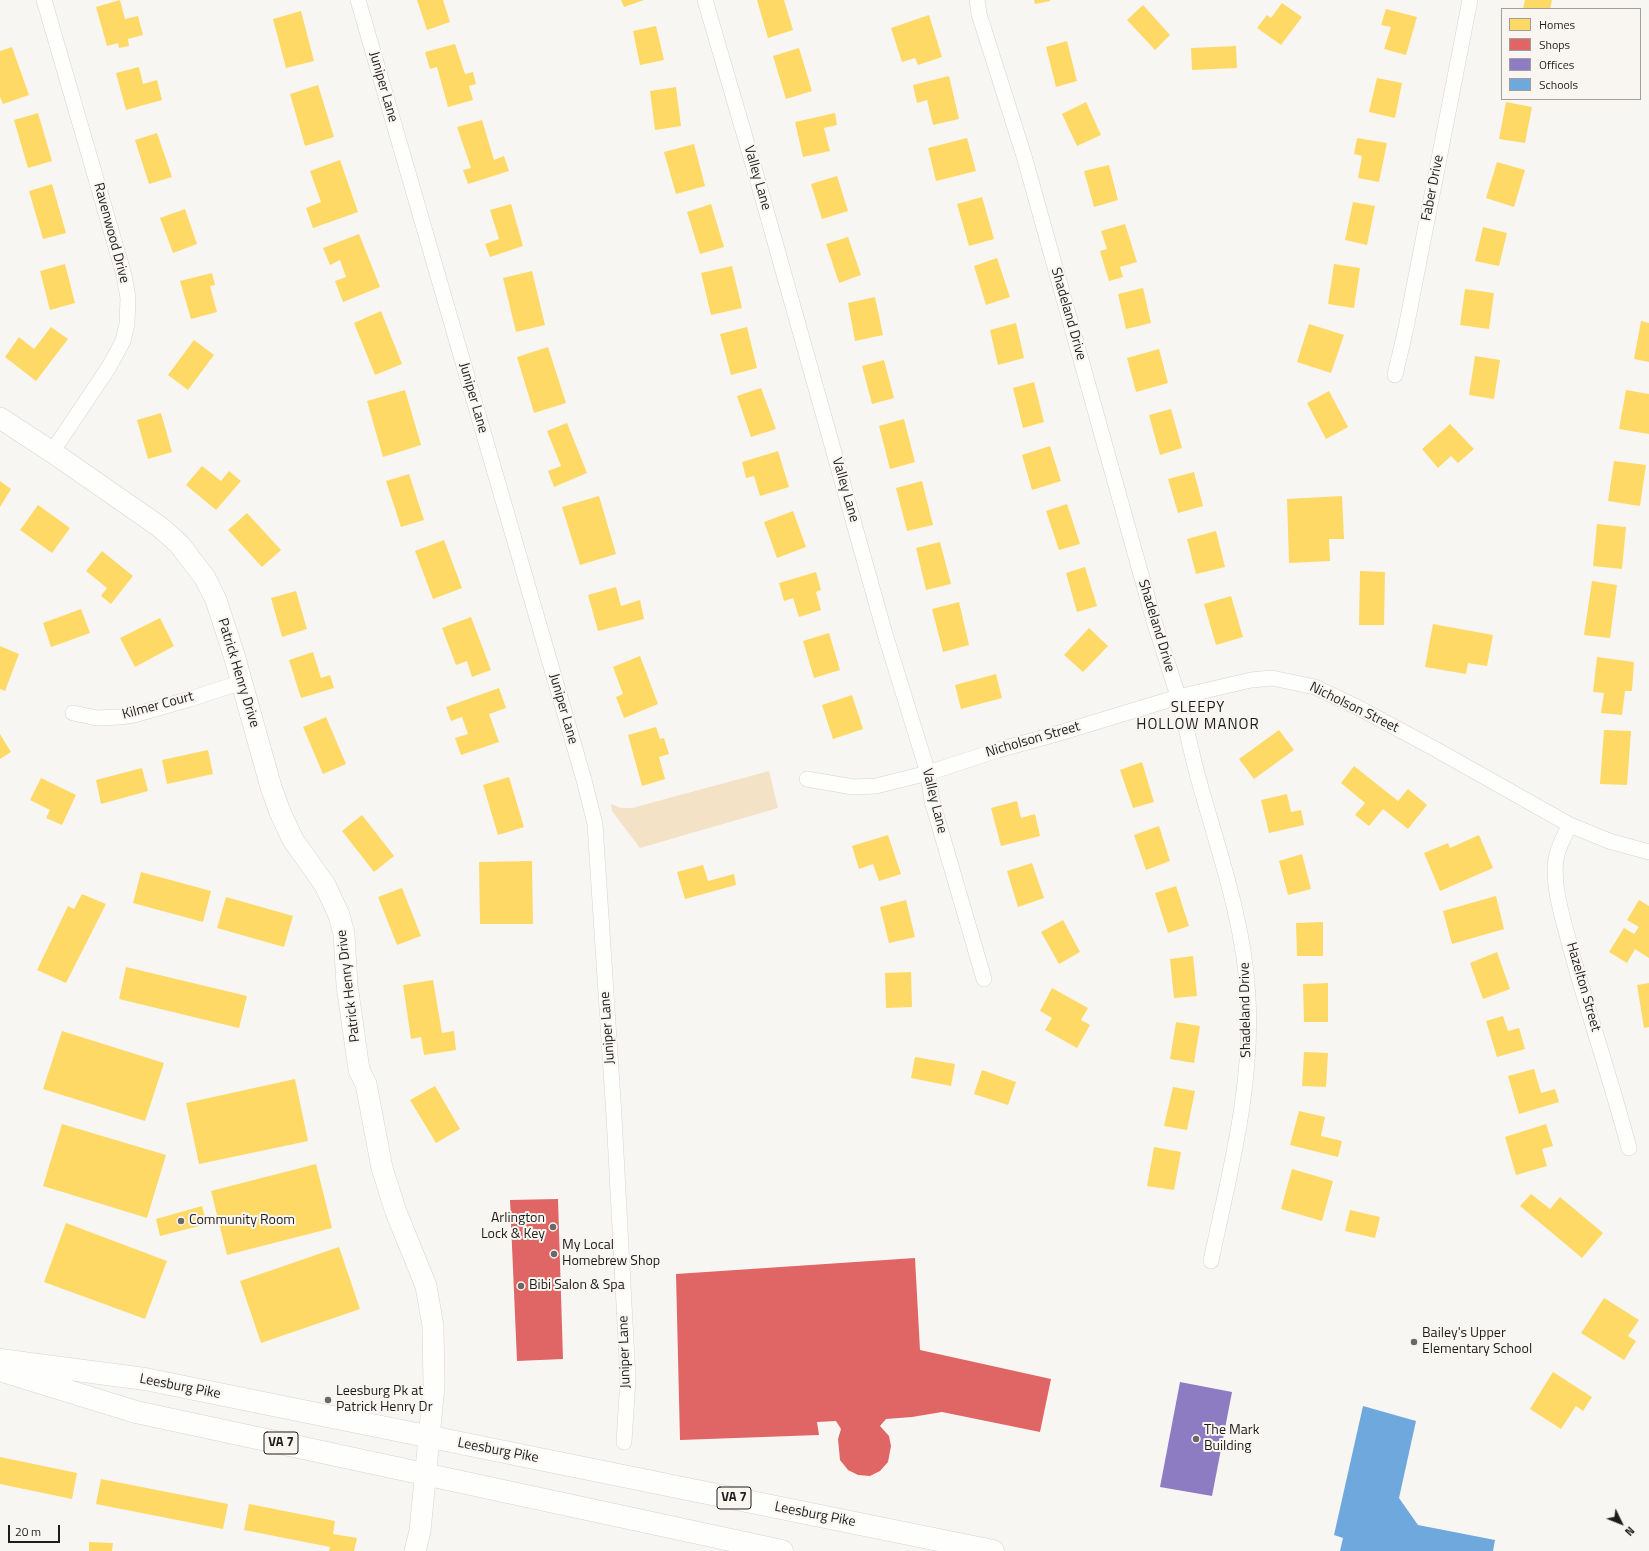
<!DOCTYPE html>
<style>
body{margin:0}
#map{position:relative;width:1649px;height:1551px;overflow:hidden;background:#f8f6f3;font-family:"Titillium Web",sans-serif}
canvas{display:block}
.legend{position:absolute;left:1501px;top:8px;width:140px;height:92px;box-sizing:border-box;background:#f9f6f2;border:1px solid #a19f9c;margin:0;padding:5px 7px;list-style:none;font-size:12px;color:#1e1d1c}
.legend li{display:flex;align-items:center;gap:8px;height:20px}
.legend b{width:20px;border:1px solid #a19f9c}
.north{position:absolute;left:1601px;top:1503px;width:40px;height:40px;-webkit-text-stroke:3px #f9f6f2;paint-order:stroke;rotate:133deg;font-size:11px;font-weight:700;line-height:16px;text-align:center;color:#1e1d1c}
.north::after{content:'';display:block;margin:auto;width:14px;height:18px;background:#1e1d1c;clip-path:polygon(50% 0,100% 100%,50% 72%,0 100%)}
.scale{position:absolute;left:8px;top:1525px;width:52px;height:18px;box-sizing:border-box;border:2px solid #1e1d1c;border-top:0;padding-left:5px;font-size:12px;line-height:14px;white-space:nowrap;color:#1e1d1c;-webkit-text-stroke:3px #f9f6f2;paint-order:stroke}
</style>
<div id="map">
<canvas width="1649" height="1551"></canvas>
<ul class="legend">
<li><b style="height:11px;background:#ffd966"></b>Homes</li>
<li><b style="height:11px;background:#e06666"></b>Shops</li>
<li><b style="height:11px;background:#8e7cc3"></b>Offices</li>
<li><b style="height:11px;background:#6fa8dc"></b>Schools</li>
</ul>
<div class="north">N</div>
<div class="scale">20 m</div>
</div>
<script>
const g = document.querySelector('canvas').getContext('2d');
g.lineJoin = 'round';
function fillPath(path, color) { g.fillStyle = color; g.fill(path, 'evenodd'); }
function trace(path, color, width, dash) { g.strokeStyle = color; g.lineWidth = width; g.lineCap = dash ? 'butt' : 'round'; g.setLineDash(dash || []); g.stroke(path); }
function drawText(font, color, halo, rows, align = 'center') {
  g.font = font + ' "Titillium Web",sans-serif'; g.lineWidth = 4; g.setLineDash([]); g.textBaseline = 'middle'; g.strokeStyle = halo; g.fillStyle = color; for (const [text, x, y, turn = 0] of rows) {
    g.save(); g.translate(x, y); g.rotate((+turn || 0) * Math.PI / 180); g.textAlign = isNaN(turn) ? turn : align; if (halo) g.strokeText(text, 0, 0); g.fillText(text, 0, 0); g.restore();
  }
}
fillPath(new Path2D(`
 M 769,771 L 778,808 L 640,848 L 612,811 L 611,804 L 621,808 L 632,808 Z`), '#f4e2c6');
fillPath(new Path2D(`
 M 120,0 L 125,19 L 138,16 L 143,35 L 128,39 L 129,46 L 119,48 L 118,43 L 107,46 L 96,7 Z
 M 417,0 L 443,0 L 450,22 L 427,30 Z
 M 621,0 L 644,0 L 624,7 Z
 M 757,0 L 784,0 L 793,30 L 768,38 Z
 M 1034,0 L 1050,0 L 1050,1 L 1035,4 Z
 M 1525,0 L 1552,0 L 1550,9 L 1523,9 Z
 M 1282,3 L 1302,17 L 1281,45 L 1257,28 L 1267,15 L 1271,18 Z
 M 1143,5 L 1170,35 L 1155,50 L 1127,20 Z
 M 1386,9 L 1417,17 L 1406,55 L 1384,49 L 1391,27 L 1381,25 Z
 M 301,11 L 314,61 L 286,68 L 273,19 Z
 M 929,15 L 942,57 L 918,65 L 915,58 L 902,62 L 891,28 Z
 M 656,26 L 664,60 L 640,65 L 633,31 Z
 M 1067,41 L 1077,81 L 1056,87 L 1046,47 Z
 M 455,44 L 465,74 L 473,72 L 476,84 L 469,86 L 473,100 L 448,107 L 437,67 L 430,69 L 425,52 Z
 M 1236,46 L 1237,68 L 1192,70 L 1191,48 Z
 M 12,47 L 29,95 L 3,104 L 0,97 L 0,51 Z
 M 799,48 L 812,91 L 786,99 L 773,56 Z
 M 139,67 L 143,84 L 157,80 L 162,100 L 126,110 L 116,73 Z
 M 949,76 L 959,119 L 933,125 L 927,100 L 917,103 L 913,85 Z
 M 1377,78 L 1402,83 L 1395,118 L 1369,112 Z
 M 318,85 L 334,137 L 305,146 L 290,94 Z
 M 676,87 L 681,126 L 655,130 L 650,91 Z
 M 1086,102 L 1101,135 L 1077,146 L 1062,114 Z
 M 1506,102 L 1532,107 L 1525,143 L 1499,139 Z
 M 38,113 L 52,161 L 28,168 L 14,120 Z
 M 835,113 L 837,125 L 824,128 L 830,151 L 803,157 L 795,122 Z
 M 482,120 L 494,160 L 504,156 L 509,171 L 468,184 L 463,170 L 471,168 L 457,127 Z
 M 157,133 L 172,177 L 149,184 L 135,140 Z
 M 967,138 L 976,171 L 936,181 L 928,148 Z
 M 1357,138 L 1387,143 L 1379,182 L 1358,178 L 1362,156 L 1354,154 Z
 M 694,144 L 705,186 L 676,194 L 664,152 Z
 M 340,160 L 358,212 L 313,228 L 306,208 L 321,202 L 310,171 Z
 M 1497,162 L 1525,170 L 1514,207 L 1486,198 Z
 M 1109,165 L 1118,200 L 1094,207 L 1084,171 Z
 M 837,176 L 848,211 L 822,219 L 811,184 Z
 M 52,184 L 66,233 L 43,239 L 29,191 Z
 M 982,197 L 994,239 L 969,246 L 957,204 Z
 M 1353,202 L 1375,206 L 1367,245 L 1345,240 Z
 M 511,204 L 523,246 L 490,257 L 485,244 L 499,239 L 490,210 Z
 M 711,204 L 724,247 L 700,254 L 687,212 Z
 M 185,209 L 197,244 L 173,253 L 160,218 Z
 M 1125,224 L 1137,262 L 1120,267 L 1123,277 L 1109,281 L 1100,251 L 1107,249 L 1101,231 Z
 M 1483,227 L 1507,233 L 1499,266 L 1475,261 Z
 M 359,234 L 380,287 L 343,302 L 335,281 L 346,277 L 340,260 L 330,265 L 323,248 Z
 M 848,237 L 861,275 L 839,283 L 826,244 Z
 M 997,258 L 1010,297 L 986,305 L 974,266 Z
 M 65,264 L 75,303 L 50,310 L 40,271 Z
 M 1334,264 L 1360,268 L 1354,308 L 1328,304 Z
 M 732,266 L 742,308 L 711,315 L 701,273 Z
 M 532,271 L 545,325 L 516,332 L 503,278 Z
 M 212,273 L 215,285 L 210,286 L 217,312 L 191,319 L 180,281 Z
 M 1143,288 L 1151,323 L 1126,329 L 1118,294 Z
 M 1465,289 L 1494,293 L 1489,329 L 1460,325 Z
 M 875,297 L 883,335 L 855,341 L 848,303 Z
 M 381,311 L 402,364 L 375,375 L 354,323 Z
 M 1641,321 L 1649,323 L 1649,362 L 1634,359 Z
 M 1016,323 L 1024,358 L 998,365 L 990,330 Z
 M 1309,324 L 1344,335 L 1331,373 L 1297,362 Z
 M 51,327 L 68,339 L 36,381 L 5,357 L 19,337 L 34,349 Z
 M 747,327 L 757,368 L 731,375 L 720,334 Z
 M 194,340 L 214,355 L 188,390 L 168,375 Z
 M 548,347 L 566,403 L 534,413 L 517,357 Z
 M 1159,349 L 1168,383 L 1136,392 L 1127,358 Z
 M 1475,356 L 1500,360 L 1494,399 L 1469,395 Z
 M 884,360 L 894,398 L 872,404 L 862,366 Z
 M 1034,382 L 1044,422 L 1023,428 L 1013,388 Z
 M 761,388 L 776,429 L 751,437 L 737,396 Z
 M 405,390 L 421,445 L 383,457 L 367,401 Z
 M 1626,390 L 1649,394 L 1649,434 L 1619,429 Z
 M 1329,391 L 1348,427 L 1326,439 L 1307,403 Z
 M 1171,409 L 1182,448 L 1160,455 L 1149,415 Z
 M 161,413 L 172,452 L 148,459 L 137,420 Z
 M 904,419 L 915,462 L 890,469 L 879,426 Z
 M 567,423 L 587,473 L 554,487 L 548,471 L 561,466 L 547,431 Z
 M 1450,424 L 1474,449 L 1458,463 L 1451,456 L 1438,468 L 1422,449 Z
 M 1050,446 L 1061,481 L 1032,490 L 1022,455 Z
 M 778,451 L 789,487 L 760,496 L 754,476 L 746,478 L 742,462 Z
 M 1614,461 L 1646,465 L 1640,506 L 1608,501 Z
 M 202,466 L 221,481 L 229,471 L 241,481 L 216,510 L 186,485 Z
 M 1194,472 L 1203,506 L 1178,513 L 1168,479 Z
 M 409,474 L 424,520 L 401,527 L 386,481 Z
 M 0,481 L 11,489 L 0,507 Z
 M 922,481 L 933,525 L 907,531 L 896,488 Z
 M 599,496 L 616,554 L 580,565 L 562,507 Z
 M 1342,496 L 1344,539 L 1329,539 L 1330,561 L 1289,563 L 1287,499 Z
 M 1067,504 L 1080,544 L 1059,550 L 1046,511 Z
 M 38,505 L 70,528 L 52,553 L 20,530 Z
 M 793,511 L 806,547 L 777,558 L 764,522 Z
 M 247,513 L 281,550 L 262,567 L 228,530 Z
 M 1597,524 L 1626,527 L 1622,569 L 1593,566 Z
 M 1216,531 L 1225,567 L 1196,574 L 1187,539 Z
 M 444,540 L 462,588 L 433,599 L 415,551 Z
 M 940,542 L 951,584 L 926,590 L 916,548 Z
 M 102,551 L 133,576 L 111,604 L 101,596 L 107,588 L 86,571 Z
 M 1085,567 L 1097,606 L 1077,612 L 1066,573 Z
 M 1360,571 L 1385,572 L 1384,625 L 1359,625 Z
 M 816,572 L 821,590 L 816,592 L 821,610 L 799,617 L 793,598 L 784,601 L 779,583 Z
 M 1592,581 L 1617,585 L 1610,638 L 1584,635 Z
 M 616,587 L 621,606 L 640,600 L 644,619 L 598,631 L 588,595 Z
 M 296,591 L 307,629 L 282,637 L 271,598 Z
 M 1231,596 L 1243,637 L 1216,645 L 1204,604 Z
 M 959,602 L 969,645 L 943,652 L 932,609 Z
 M 81,609 L 90,633 L 51,647 L 43,623 Z
 M 471,617 L 491,670 L 472,677 L 467,661 L 456,665 L 442,628 Z
 M 160,618 L 174,646 L 135,667 L 120,638 Z
 M 1433,624 L 1493,635 L 1487,666 L 1468,663 L 1466,674 L 1425,667 Z
 M 1089,628 L 1108,646 L 1083,672 L 1064,655 Z
 M 829,633 L 840,670 L 814,678 L 803,641 Z
 M 0,646 L 19,654 L 5,691 L 0,689 Z
 M 313,652 L 321,678 L 330,675 L 334,688 L 301,698 L 289,660 Z
 M 640,656 L 658,704 L 624,718 L 616,697 L 623,694 L 613,667 Z
 M 1597,657 L 1634,662 L 1632,691 L 1625,691 L 1622,715 L 1601,713 L 1604,693 L 1593,692 Z
 M 996,674 L 1002,698 L 961,709 L 955,685 Z
 M 499,688 L 506,708 L 489,714 L 499,742 L 461,755 L 455,738 L 468,734 L 462,717 L 451,721 L 446,707 Z
 M 852,695 L 863,729 L 833,739 L 822,705 Z
 M 326,717 L 346,764 L 323,774 L 303,727 Z
 M 656,727 L 660,739 L 664,738 L 669,754 L 659,757 L 665,779 L 642,786 L 628,735 Z
 M 1279,730 L 1294,750 L 1254,779 L 1239,759 Z
 M 1604,730 L 1631,731 L 1627,785 L 1600,784 Z
 M 0,734 L 11,752 L 0,759 Z
 M 208,750 L 213,774 L 167,784 L 162,760 Z
 M 1142,762 L 1154,802 L 1133,808 L 1120,770 Z
 M 1354,766 L 1398,801 L 1408,789 L 1427,805 L 1408,829 L 1383,809 L 1369,826 L 1355,815 L 1365,803 L 1341,783 Z
 M 142,768 L 148,791 L 101,804 L 96,780 Z
 M 509,777 L 524,827 L 498,835 L 483,785 Z
 M 41,778 L 76,795 L 62,825 L 46,818 L 50,810 L 30,800 Z
 M 1287,794 L 1291,812 L 1301,810 L 1304,825 L 1269,833 L 1261,800 Z
 M 1017,801 L 1021,818 L 1035,814 L 1040,836 L 1001,846 L 991,808 Z
 M 362,815 L 394,856 L 374,872 L 342,831 Z
 M 1159,826 L 1170,861 L 1146,870 L 1134,835 Z
 M 888,835 L 901,874 L 879,881 L 873,864 L 859,869 L 852,846 Z
 M 1479,835 L 1493,868 L 1440,891 L 1424,853 L 1448,843 L 1450,848 Z
 M 1302,854 L 1311,889 L 1288,895 L 1279,861 Z
 M 532,861 L 533,924 L 480,924 L 479,862 Z
 M 1032,863 L 1044,898 L 1018,907 L 1007,871 Z
 M 703,865 L 708,881 L 734,874 L 736,885 L 685,899 L 677,872 Z
 M 141,872 L 211,891 L 203,922 L 133,903 Z
 M 1176,886 L 1189,926 L 1168,933 L 1155,893 Z
 M 402,888 L 421,936 L 397,945 L 378,897 Z
 M 82,894 L 106,904 L 66,983 L 37,970 L 68,906 L 74,909 Z
 M 1496,896 L 1504,929 L 1452,944 L 1443,911 Z
 M 226,897 L 293,916 L 284,947 L 217,928 Z
 M 906,900 L 915,937 L 889,943 L 880,907 Z
 M 1639,900 L 1649,906 L 1649,958 L 1635,949 L 1627,963 L 1609,952 L 1624,928 L 1634,934 L 1639,927 L 1627,920 Z
 M 1063,920 L 1080,952 L 1059,964 L 1041,932 Z
 M 1323,922 L 1323,956 L 1297,956 L 1296,923 Z
 M 1497,952 L 1510,989 L 1483,999 L 1470,963 Z
 M 1193,956 L 1197,996 L 1174,998 L 1170,959 Z
 M 126,967 L 247,996 L 239,1028 L 119,999 Z
 M 911,972 L 912,1007 L 886,1008 L 885,973 Z
 M 433,980 L 442,1033 L 454,1031 L 456,1050 L 424,1055 L 421,1037 L 411,1039 L 403,985 Z
 M 1328,983 L 1328,1022 L 1304,1022 L 1303,984 Z
 M 1649,983 L 1649,1027 L 1644,1028 L 1637,985 Z
 M 1052,988 L 1088,1008 L 1081,1020 L 1090,1025 L 1077,1048 L 1045,1030 L 1052,1018 L 1040,1011 Z
 M 1503,1016 L 1508,1031 L 1519,1028 L 1525,1049 L 1497,1057 L 1486,1021 Z
 M 1176,1022 L 1200,1026 L 1194,1063 L 1170,1059 Z
 M 62,1031 L 164,1063 L 145,1121 L 43,1089 Z
 M 1304,1052 L 1328,1053 L 1326,1087 L 1302,1086 Z
 M 915,1057 L 955,1064 L 951,1086 L 911,1078 Z
 M 1534,1069 L 1541,1093 L 1555,1089 L 1559,1102 L 1519,1114 L 1508,1076 Z
 M 982,1070 L 1016,1082 L 1008,1105 L 974,1094 Z
 M 295,1079 L 308,1141 L 199,1164 L 186,1103 Z
 M 435,1086 L 460,1129 L 436,1143 L 410,1100 Z
 M 1173,1087 L 1195,1091 L 1187,1130 L 1164,1126 Z
 M 1299,1111 L 1325,1117 L 1321,1136 L 1342,1141 L 1338,1157 L 1290,1145 Z
 M 62,1124 L 166,1155 L 147,1218 L 43,1186 Z
 M 1546,1124 L 1553,1146 L 1542,1149 L 1547,1166 L 1516,1175 L 1505,1137 Z
 M 1154,1147 L 1181,1152 L 1174,1190 L 1147,1186 Z
 M 316,1164 L 332,1228 L 227,1255 L 211,1191 Z
 M 1292,1169 L 1333,1181 L 1322,1221 L 1281,1209 Z
 M 1531,1194 L 1550,1209 L 1560,1197 L 1603,1233 L 1582,1258 L 1520,1206 Z
 M 202,1206 L 207,1224 L 160,1236 L 156,1219 Z
 M 1350,1210 L 1380,1217 L 1375,1238 L 1345,1231 Z
 M 66,1223 L 167,1261 L 145,1319 L 44,1282 Z
 M 339,1247 L 360,1309 L 261,1343 L 240,1281 Z
 M 1604,1298 L 1639,1320 L 1628,1336 L 1636,1341 L 1624,1360 L 1581,1333 Z
 M 1553,1372 L 1592,1397 L 1583,1411 L 1576,1406 L 1561,1429 L 1530,1409 Z
 M 0,1457 L 77,1473 L 72,1499 L 0,1484 Z
 M 101,1479 L 228,1504 L 223,1529 L 96,1504 Z
 M 249,1504 L 335,1521 L 333,1534 L 357,1538 L 354,1551 L 329,1551 L 330,1547 L 244,1530 Z
 M 89,1542 L 113,1543 L 112,1551 L 89,1551 Z`), '#ffd966');
fillPath(new Path2D(`
 M 558,1199 L 563,1359 L 517,1361 L 510,1200 Z
 M 915,1258 L 920,1350 L 1051,1379 L 1040,1432 L 942,1412 L 912,1417 L 886,1419 L 880,1426 L 889,1436 L 891,1446 L 888,1462 L 880,1471 L 870,1476 L 858,1475 L 848,1470 L 840,1460 L 838,1439 L 841,1429 L 836,1421 L 817,1422 L 819,1435 L 680,1440 L 676,1274 Z`), '#e06666');
fillPath(new Path2D(`
 M 1180,1382 L 1232,1392 L 1212,1496 L 1160,1487 Z`), '#8e7cc3');
fillPath(new Path2D(`
 M 1363,1406 L 1416,1421 L 1399,1498 L 1418,1525 L 1495,1540 L 1493,1551 L 1340,1551 L 1343,1538 L 1334,1535 Z`), '#6fa8dc');
const street = new Path2D(`
 M 44,0 L 124,275 L 128,298 L 127,324 L 123,341 L 109,367 L 52,452
 M 358,0 L 584,780 L 595,824 L 614,1116 L 628,1379 L 624,1442
 M 705,0 L 757,178 L 885,634 L 928,773 L 932,801 L 984,979
 M 977,0 L 979,14 L 1024,156 L 1154,621 C 1162,646 1170,671 1178,696 C 1187,729 1193,762 1203,795 C 1222,861 1245,929 1248,998 C 1253,1087 1229,1175 1211,1261
 M 1395,375 L 1406,328 L 1470,0
 M 73,713 L 97,718 L 120,717 L 134,715 L 190,699 L 242,682
 M 807,779 L 853,787 L 876,786 L 928,773 L 998,750 L 1053,735 L 1178,697 L 1251,680 L 1272,678 L 1315,687 L 1357,707 L 1437,750 L 1570,825 L 1609,841 L 1649,852
 M 1570,825 C 1564,836 1558,847 1556,859 C 1552,887 1563,918 1570,946 C 1588,1013 1611,1080 1629,1148`);
const secondary = new Path2D(`
 M 0,418 L 52,452 L 160,527 L 179,544 L 205,578 L 216,600 L 234,655 L 271,787 L 280,812 L 293,840 L 325,885 L 339,915 L 344,934 L 347,985 L 359,1070 L 366,1084 L 382,1168 L 396,1212 L 426,1286 L 433,1326 L 434,1386 L 420,1531 L 415,1551`);
const primary = new Path2D(`
 M 0,1360 L 145,1379 L 993,1551
 M 6,1372 L 136,1412 L 782,1551`);
trace(street, '#d5d4d2', 16);
trace(secondary, '#d5d4d2', 22);
trace(primary, '#d5d4d2', 23);
trace(street, '#fefefd', 15);
trace(secondary, '#fefefd', 21);
trace(primary, '#fefefd', 22);
for (const [x, y, r, color] of [
 [181,1221,4,"#6a6967"],
 [553,1227,4,"#6a6967"],
 [554,1254,4,"#6a6967"],
 [521,1286,4,"#6a6967"],
 [1414,1342,4,"#6a6967"],
 [328,1400,4,"#6a6967"],
 [1196,1439,4,"#6a6967"]
]) { const dot = new Path2D(); dot.arc(x, y, r, 0, 2 * Math.PI); g.fillStyle = color; g.fill(dot); trace(dot, '#f9f6f2', 1.5); }
for (const [x, y, w] of [
 [281,1443,34],
 [734,1498,34]
]) { const box = new Path2D(); box.roundRect(x - w / 2, y - 11, w, 22, 3); g.fillStyle = '#f9f6f2'; g.fill(box); trace(box, '#1e1d1c', 1); }
drawText('bold 13px', '#1e1d1c', null, [
 ["VA 7",281,1443],
 ["VA 7",734,1498]
]);
drawText('14px', '#1e1d1c', '#f9f6f2', [
 ["Juniper Lane",383,87,74],
 ["Valley Lane",757,178,74],
 ["Faber Drive",1433,188,-79],
 ["Ravenwood Drive",111,233,75],
 ["Shadeland Drive",1068,314,74],
 ["Juniper Lane",473,398,74],
 ["Valley Lane",845,490,74],
 ["Shadeland Drive",1156,626,73],
 ["Patrick Henry Drive",238,673,73],
 ["Kilmer Court",158,706,-15],
 ["Nicholson Street",1354,708,26],
 ["Juniper Lane",563,709,74],
 ["Nicholson Street",1033,740,-16],
 ["Valley Lane",934,801,76],
 ["Patrick Henry Drive",349,986,-97],
 ["Hazelton Street",1583,987,74],
 ["Shadeland Drive",1246,1010,-91],
 ["Juniper Lane",608,1028,-94],
 ["Juniper Lane",625,1352,-92],
 ["Leesburg Pike",180,1387,11],
 ["Leesburg Pike",498,1451,11],
 ["Leesburg Pike",815,1515,11]
]);
drawText('14px', '#1e1d1c', '#f9f6f2', [
 ["Arlington",545,1219,"right"],
 ["Lock & Key",545,1235,"right"],
 ["Community Room",189,1221],
 ["My Local",562,1246],
 ["Homebrew Shop",562,1262],
 ["Bibi Salon & Spa",529,1286],
 ["Bailey's Upper",1422,1334],
 ["Elementary School",1422,1350],
 ["Leesburg Pk at",336,1392],
 ["Patrick Henry Dr",336,1408],
 ["The Mark",1204,1431],
 ["Building",1204,1447]
], 'left');
g.letterSpacing = '1px';
drawText('15px', '#1e1d1c', '#f9f6f2', [
 ["SLEEPY",1198,708],
 ["HOLLOW MANOR",1198,725]
]);
g.letterSpacing = '0px';
</script>
